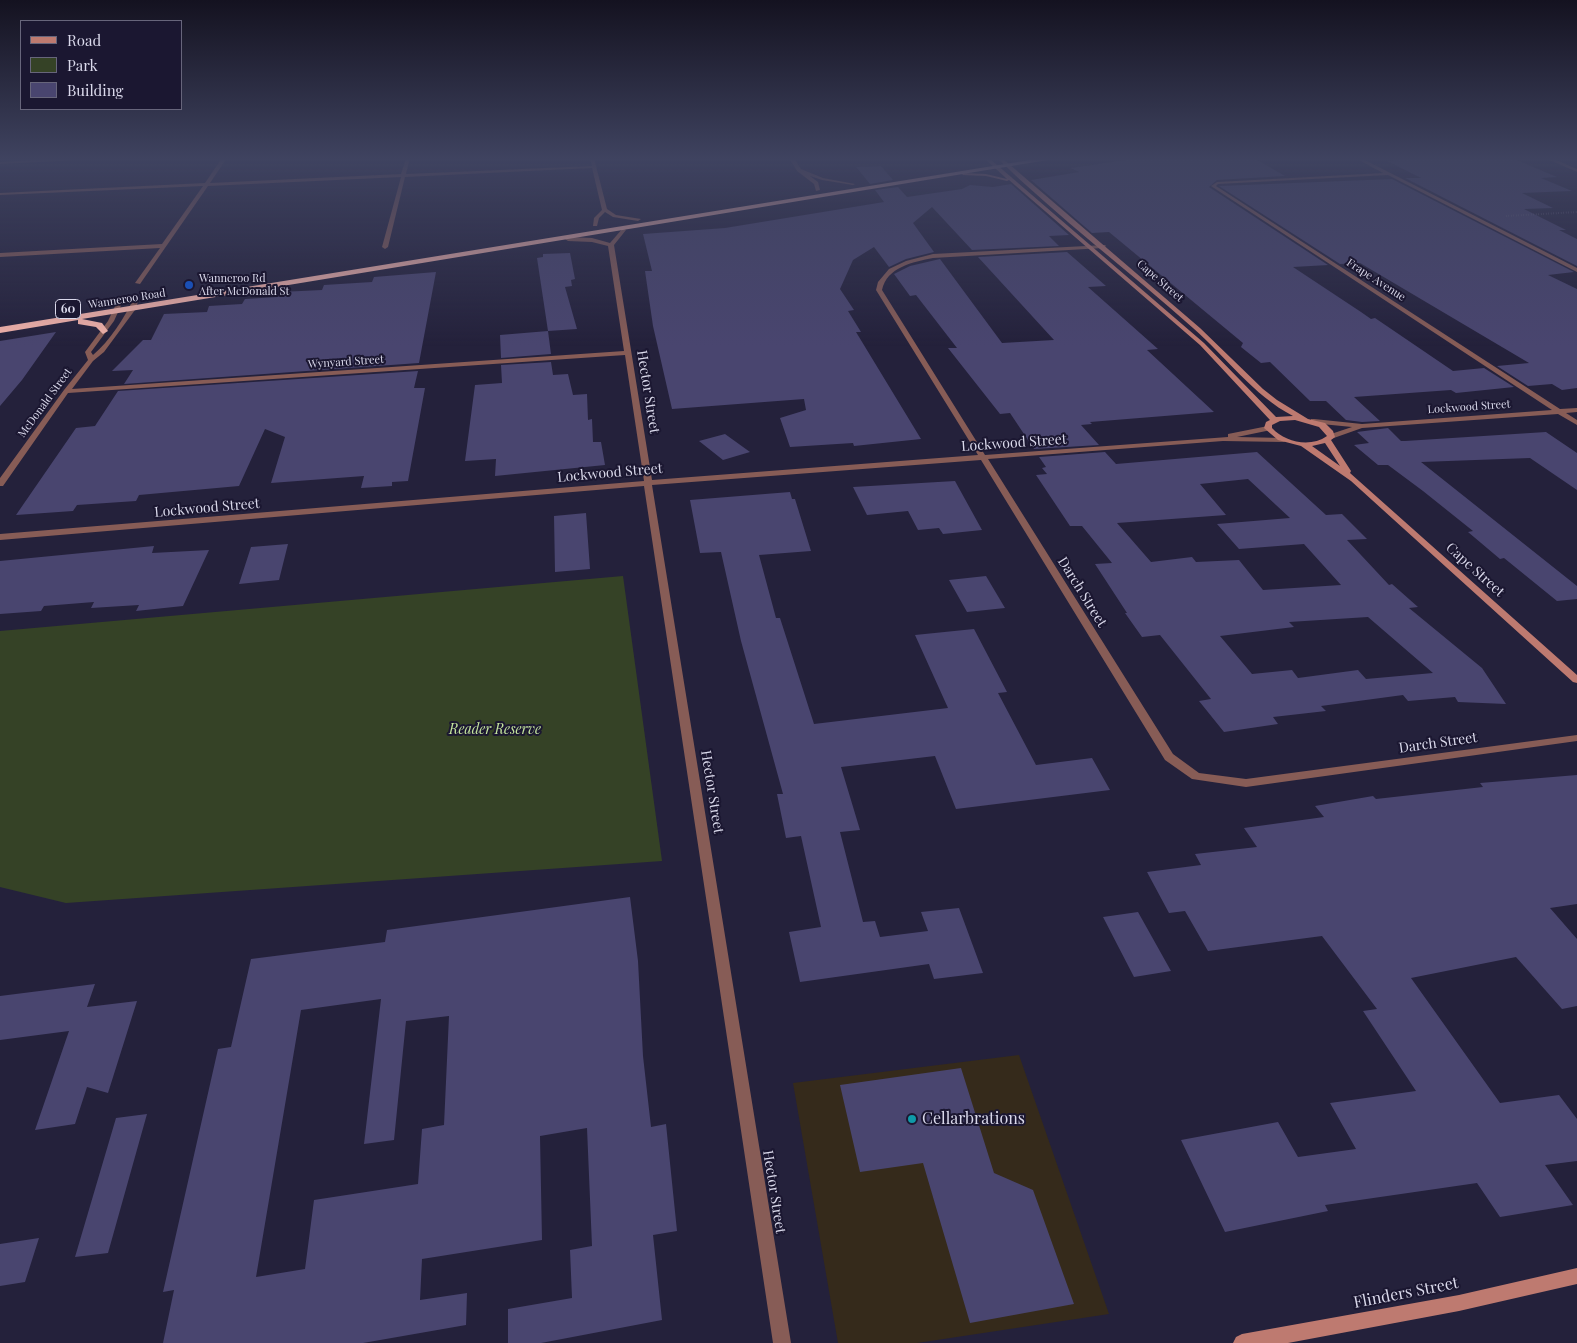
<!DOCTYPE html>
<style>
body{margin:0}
#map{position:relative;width:1577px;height:1343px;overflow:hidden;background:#24213b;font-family:"Playfair Display",serif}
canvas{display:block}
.legend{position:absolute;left:20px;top:20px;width:162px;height:90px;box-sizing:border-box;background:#1b1731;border:1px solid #67657b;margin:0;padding:6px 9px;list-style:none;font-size:15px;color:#dad9eb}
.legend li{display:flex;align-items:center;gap:10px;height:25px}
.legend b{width:25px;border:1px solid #67657b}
</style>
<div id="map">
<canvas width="1577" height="1343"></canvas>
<ul class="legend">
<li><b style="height:6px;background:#be7a70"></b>Road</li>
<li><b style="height:14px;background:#354226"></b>Park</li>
<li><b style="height:14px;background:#49456f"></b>Building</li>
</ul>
</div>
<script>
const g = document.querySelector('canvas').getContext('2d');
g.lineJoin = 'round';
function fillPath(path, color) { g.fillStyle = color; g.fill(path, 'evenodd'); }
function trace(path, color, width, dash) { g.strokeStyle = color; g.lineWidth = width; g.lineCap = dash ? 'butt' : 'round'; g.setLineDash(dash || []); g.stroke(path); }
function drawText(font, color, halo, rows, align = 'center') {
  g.font = font + ' "Playfair Display",serif'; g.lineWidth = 4; g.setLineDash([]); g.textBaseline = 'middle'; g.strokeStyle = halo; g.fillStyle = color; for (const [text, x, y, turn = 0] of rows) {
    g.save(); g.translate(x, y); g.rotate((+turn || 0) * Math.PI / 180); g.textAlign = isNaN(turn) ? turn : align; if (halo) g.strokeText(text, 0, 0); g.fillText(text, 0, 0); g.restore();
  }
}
fillPath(new Path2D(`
 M 1019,1055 L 1109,1314 L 917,1343 L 838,1343 L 793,1083 Z`), '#352a1b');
fillPath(new Path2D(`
 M 623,576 L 662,861 L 66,903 L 0,887 L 0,631 Z`), '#354226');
fillPath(new Path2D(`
 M 1140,158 L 1254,158 L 1285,176 L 1217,180 L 1209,187 L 1328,265 L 1293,267 L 1361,312 L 1371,319 L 1375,318 L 1453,371 L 1484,368 L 1514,387 L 1456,393 L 1451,390 L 1354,397 L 1380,421 L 1362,422 L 1346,420 L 1326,401 L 1310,401 L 1270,362 L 1261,363 L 1241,347 L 1243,343 L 1109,232 L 1092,233 L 1031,180 L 1079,172 L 1070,168 Z
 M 1419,158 L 1512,158 L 1557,177 L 1541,178 L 1572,191 L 1522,193 L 1553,208 L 1524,209 L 1566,230 L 1559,230 L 1577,239 L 1577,266 L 1405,178 L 1421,178 L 1387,161 Z
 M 881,166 L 893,180 L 870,184 L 856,167 Z
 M 1392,179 L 1574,272 L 1548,275 L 1577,289 L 1577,388 L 1562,390 L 1552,384 L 1528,386 L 1497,366 L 1529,363 L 1360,263 L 1340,264 L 1219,186 Z
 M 1011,184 L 1069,235 L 1049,236 L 1059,246 L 972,250 L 932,207 L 913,223 L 934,252 L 906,259 L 889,267 L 874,247 L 853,260 L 840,289 L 854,310 L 848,311 L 861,332 L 856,332 L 921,439 L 854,446 L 853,443 L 790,447 L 780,418 L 806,410 L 804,399 L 672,409 L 653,326 L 645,271 L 652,271 L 643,234 L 725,228 L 884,202 L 875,190 L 898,187 L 907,197 L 962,189 L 970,185 L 993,187 Z
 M 1067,252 L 1106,286 L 1088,287 L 1158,349 L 1147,350 L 1214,412 L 1090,422 L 1092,424 L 1081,425 L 1099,445 L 1034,449 L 1010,413 L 1000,414 L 948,348 L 957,348 L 916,295 L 910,296 L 894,274 L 910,266 L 940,259 L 1002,343 L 1054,340 L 978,257 Z
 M 570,253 L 575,279 L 571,280 L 572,286 L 565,287 L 577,329 L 548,331 L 537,258 L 543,257 L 543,254 Z
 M 436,272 L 419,363 L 124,384 L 133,370 L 112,371 L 143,340 L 151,340 L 164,314 L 207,312 L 209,306 L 242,304 L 245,299 L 278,297 L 280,292 L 322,290 L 324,285 L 372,282 L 374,277 Z
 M 548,331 L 551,354 L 501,358 L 500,335 Z
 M 56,332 L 22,380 L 0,406 L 0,341 Z
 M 551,362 L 553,375 L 568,374 L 573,395 L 587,394 L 588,420 L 592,419 L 593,442 L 601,442 L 605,465 L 495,476 L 496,459 L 465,461 L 475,385 L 502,383 L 501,365 Z
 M 418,371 L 414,388 L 425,388 L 408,481 L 392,482 L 392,486 L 361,488 L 364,476 L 271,483 L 285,437 L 265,429 L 239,486 L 139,495 L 136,501 L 77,505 L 73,511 L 16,515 L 76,428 L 95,426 L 118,391 Z
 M 1388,428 L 1401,441 L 1405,441 L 1546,432 L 1577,453 L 1577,490 L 1530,458 L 1421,462 L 1577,586 L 1577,599 L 1557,601 L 1504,558 L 1500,559 L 1468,532 L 1473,531 L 1423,491 L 1388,465 L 1378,465 L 1354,445 L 1369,443 L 1357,432 Z
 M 725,434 L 750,452 L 723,460 L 699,441 Z
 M 1105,452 L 1116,464 L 1257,452 L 1326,515 L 1342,514 L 1367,539 L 1347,540 L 1389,585 L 1392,584 L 1418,607 L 1409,608 L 1482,668 L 1506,704 L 1458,702 L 1455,697 L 1408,701 L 1403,695 L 1321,706 L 1326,711 L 1273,717 L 1278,724 L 1224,732 L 1199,701 L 1211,699 L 1160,635 L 1142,637 L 1125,613 L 1127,613 L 1095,564 L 1112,563 L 1082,526 L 1070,526 L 1036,475 L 1047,474 L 1042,468 L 1046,467 L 1039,457 ZM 1248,479 L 1290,518 L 1217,524 L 1239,549 L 1304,544 L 1341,585 L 1263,590 L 1239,560 L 1196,562 L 1192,557 L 1151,562 L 1117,523 L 1226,515 L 1200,484 ZM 1368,617 L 1433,673 L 1366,679 L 1358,670 L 1298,678 L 1292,670 L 1252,674 L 1220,636 L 1294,627 L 1289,622 Z
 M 955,481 L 982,530 L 943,534 L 939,528 L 918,530 L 908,511 L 867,515 L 853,487 Z
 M 790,492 L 792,499 L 795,499 L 811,551 L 759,555 L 776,618 L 780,618 L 814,724 L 948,708 L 915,635 L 974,629 L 1007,692 L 998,693 L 1036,765 L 1092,758 L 1110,790 L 956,809 L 935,756 L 841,767 L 860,830 L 840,832 L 863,922 L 875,921 L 880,937 L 928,931 L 921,912 L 959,908 L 983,973 L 934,979 L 929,964 L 800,982 L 789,932 L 821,927 L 801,836 L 786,838 L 777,794 L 783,794 L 741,641 L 721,552 L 700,553 L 690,500 Z
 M 586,513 L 590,569 L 555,572 L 554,516 Z
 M 288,544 L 279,580 L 239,584 L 251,547 Z
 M 154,546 L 152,553 L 209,550 L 183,606 L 136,611 L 139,605 L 91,608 L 94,602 L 44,606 L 41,611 L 0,614 L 0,561 Z
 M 986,576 L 1005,608 L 967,612 L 949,580 Z
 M 1577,775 L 1577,904 L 1550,908 L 1577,939 L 1577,1006 L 1562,1009 L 1516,957 L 1411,978 L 1500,1103 L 1559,1095 L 1577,1119 L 1577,1161 L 1545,1165 L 1573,1205 L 1500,1217 L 1477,1183 L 1325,1205 L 1328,1211 L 1225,1232 L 1181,1140 L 1278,1122 L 1298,1157 L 1356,1149 L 1330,1103 L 1416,1091 L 1363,1011 L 1377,1009 L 1322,936 L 1208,951 L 1185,911 L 1169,913 L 1147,872 L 1201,865 L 1195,854 L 1257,847 L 1244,828 L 1324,817 L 1315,806 L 1373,796 L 1376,799 L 1483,787 L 1480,783 Z
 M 630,897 L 638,961 L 643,1056 L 651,1127 L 666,1124 L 677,1231 L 653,1235 L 662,1320 L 541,1343 L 508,1343 L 508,1309 L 572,1298 L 570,1250 L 592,1246 L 587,1128 L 540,1136 L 542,1240 L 422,1259 L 420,1300 L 467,1293 L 466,1325 L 363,1343 L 163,1343 L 174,1290 L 163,1292 L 218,1049 L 231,1047 L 251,959 L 385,942 L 387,930 ZM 381,999 L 364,1144 L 394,1140 L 406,1021 L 449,1016 L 444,1125 L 422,1129 L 418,1184 L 314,1200 L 305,1269 L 256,1277 L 301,1010 Z
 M 1138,912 L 1171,971 L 1134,977 L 1103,917 Z
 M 95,984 L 87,1007 L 137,1001 L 108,1093 L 87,1087 L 75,1124 L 35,1130 L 69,1031 L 0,1040 L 0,996 Z
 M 961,1068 L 994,1173 L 1033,1190 L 1074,1304 L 970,1323 L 923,1163 L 860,1172 L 840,1085 Z
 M 147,1114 L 108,1253 L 75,1257 L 116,1118 Z
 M 39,1238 L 25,1282 L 0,1286 L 0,1244 Z`), '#49456f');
trace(new Path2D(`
 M 1071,160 L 1078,158
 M 1506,216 L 1577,212`), '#6c6a81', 2, [0.5, 2]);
fillPath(new Path2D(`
 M 71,158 L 115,158 L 0,164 L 0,162 Z`), '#875c56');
fillPath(new Path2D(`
 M 222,158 L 227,158 L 210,183 L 401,174 L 406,158 L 410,158 L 406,174 L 592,166 L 590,158 L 594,158 L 607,209 L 616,215 L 641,219 L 638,221 L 613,217 L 605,212 L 599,218 L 597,226 L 593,226 L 594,218 L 602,210 L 592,168 L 405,177 L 388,247 L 385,249 L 382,247 L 401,177 L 208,186 L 140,284 L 135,283 L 160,248 L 0,257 L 0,253 L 162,244 L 203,186 L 0,195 L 0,193 L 205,183 Z
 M 789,158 L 794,158 L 801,169 L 823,178 L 855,184 L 853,185 L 822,180 L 810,176 L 818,182 L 820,190 L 816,191 L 814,184 L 797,171 Z
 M 1355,158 L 1361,158 L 1577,268 L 1577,272 L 1388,175 L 1218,184 L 1216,186 L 1560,409 L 1577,408 L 1577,412 L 1566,413 L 1577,420 L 1577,425 L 1558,414 L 1362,428 L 1331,439 L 1327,437 L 1328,435 L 1352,427 L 1311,423 L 1311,419 L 1314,419 L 1362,424 L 1552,410 L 1211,186 L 1217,182 L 1383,173 Z
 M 1545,158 L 1552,158 L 1577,169 L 1577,172 Z
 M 623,228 L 626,230 L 614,245 L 652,480 L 978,455 L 876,290 L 878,282 L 889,269 L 906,261 L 933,254 L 1105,245 L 1106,246 L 1103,248 L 933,258 C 913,262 887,267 882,290 L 985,455 L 1228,437 L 1228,434 L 1268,426 L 1272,428 L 1271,430 L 1237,437 L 1284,438 L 1288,440 L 1284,442 L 1223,441 L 988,459 L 1173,754 L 1199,773 L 1246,779 L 1577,735 L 1577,741 L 1246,787 L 1192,779 L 1165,760 L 981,460 L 652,485 L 791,1343 L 773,1343 L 644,486 L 0,540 L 0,534 L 644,481 L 625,355 L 68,393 L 3,486 L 0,486 L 0,478 L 64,390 L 88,360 L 85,352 L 108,321 L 118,300 L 123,301 L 114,321 L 91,352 L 93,355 C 110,341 124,318 134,298 L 139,299 L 135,310 L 104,352 L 93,361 L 72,389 L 624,351 L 608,246 L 592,242 L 568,241 L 565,239 L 568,237 L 592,238 L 610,243 Z`), '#875c56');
fillPath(new Path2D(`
 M 984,158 L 989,158 L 1204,343 L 1276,417 L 1293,416 C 1253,395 1226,357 1193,328 C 1129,271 1059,218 997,158 L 1002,158 L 1200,328 L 1263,389 L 1277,400 L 1308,419 L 1325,423 L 1333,431 L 1335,437 L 1331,440 L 1351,471 L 1350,473 L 1577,675 L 1577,683 L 1573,682 L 1351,481 L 1301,446 L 1278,440 L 1264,428 L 1266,422 L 1270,420 L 1200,345 L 1009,180 L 1007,181 L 986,176 L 962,175 L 964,173 L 986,174 L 1007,179 ZM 1295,420 L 1319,427 L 1327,436 C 1310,448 1285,442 1272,428 L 1272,425 L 1280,421 ZM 1325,443 L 1340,466 L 1312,446 Z
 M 1577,1268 L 1577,1284 L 1459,1311 L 1288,1343 L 1233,1343 L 1236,1337 L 1242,1334 L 1459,1295 Z`), '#be7a70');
fillPath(new Path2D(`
 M 1042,158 L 1060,158 L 82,319 L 102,323 L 108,331 L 103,334 L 96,327 L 78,324 L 78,320 L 0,333 L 0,327 Z`), '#f5b4ab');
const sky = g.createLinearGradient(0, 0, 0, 346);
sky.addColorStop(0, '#141220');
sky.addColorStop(0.46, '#3f4360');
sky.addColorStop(1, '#3f436000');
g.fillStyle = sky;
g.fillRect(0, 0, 1577, 346);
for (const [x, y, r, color] of [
 [189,285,5,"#1a4fb4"],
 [912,1119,5,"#0f9aa8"]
]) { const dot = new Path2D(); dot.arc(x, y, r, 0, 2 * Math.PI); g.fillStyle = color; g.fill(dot); trace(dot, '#1b1731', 2); }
drawText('11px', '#dad9eb', '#1b1731', [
 ["Wanneroo Rd",199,279],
 ["After McDonald St",199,292]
], 'left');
drawText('11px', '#dad9eb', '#1b1731', [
 ["Frape Avenue",1376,280,33],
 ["Cape Street",1160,281,41],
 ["Wanneroo Road",127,299,-9],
 ["Wynyard Street",346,362,-4],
 ["McDonald Street",45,403,-54],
 ["Lockwood Street",1469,407,-4]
]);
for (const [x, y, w] of [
 [68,309,25]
]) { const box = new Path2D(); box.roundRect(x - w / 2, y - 9.5, w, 19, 4); g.fillStyle = '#1b1731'; g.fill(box); trace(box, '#dad9eb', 1); }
drawText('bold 12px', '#dad9eb', null, [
 ["60",68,309]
]);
drawText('14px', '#dad9eb', '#1b1731', [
 ["Hector Street",648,392,81],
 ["Lockwood Street",1014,443,-4],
 ["Lockwood Street",610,473,-5],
 ["Lockwood Street",207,508,-5],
 ["Cape Street",1475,570,42],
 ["Darch Street",1082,592,58],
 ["Darch Street",1438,743,-8],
 ["Hector Street",712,792,81],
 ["Hector Street",774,1192,81]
]);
drawText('italic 14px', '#c5e59e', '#1b1731', [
 ["Reader Reserve",495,730]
]);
drawText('16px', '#dad9eb', '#1b1731', [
 ["Cellarbrations",922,1119]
], 'left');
drawText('16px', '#dad9eb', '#1b1731', [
 ["Flinders Street",1406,1293,-11]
]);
</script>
